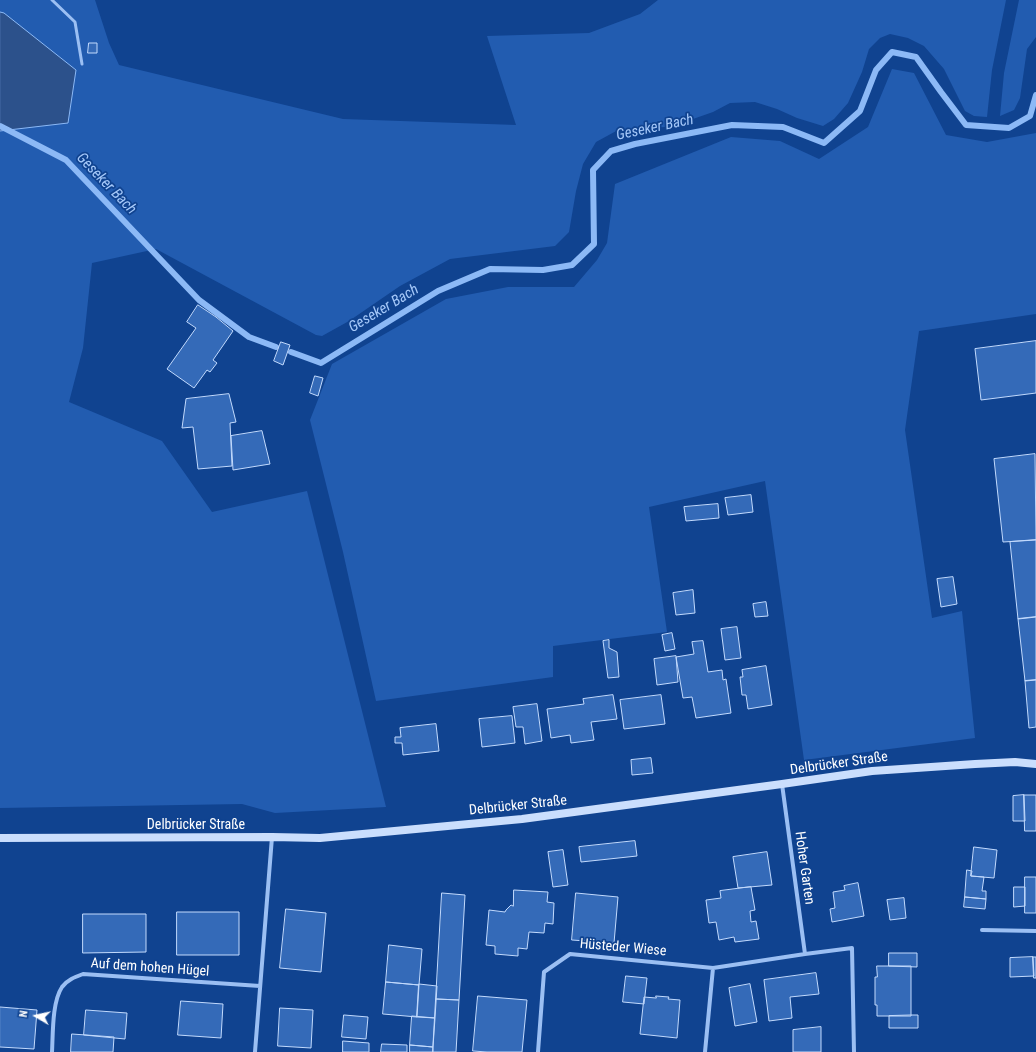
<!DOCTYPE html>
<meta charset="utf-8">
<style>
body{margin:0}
#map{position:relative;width:1036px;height:1052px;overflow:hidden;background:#104390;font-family:"Roboto Condensed",sans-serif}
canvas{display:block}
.north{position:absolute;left:16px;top:996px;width:40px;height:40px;-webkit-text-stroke:3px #104390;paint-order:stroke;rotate:279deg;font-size:11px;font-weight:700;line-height:16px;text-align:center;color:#fff}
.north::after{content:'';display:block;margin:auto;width:14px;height:18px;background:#fff;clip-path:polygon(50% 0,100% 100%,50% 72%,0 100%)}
</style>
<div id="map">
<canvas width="1036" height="1052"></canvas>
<div class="north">N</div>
</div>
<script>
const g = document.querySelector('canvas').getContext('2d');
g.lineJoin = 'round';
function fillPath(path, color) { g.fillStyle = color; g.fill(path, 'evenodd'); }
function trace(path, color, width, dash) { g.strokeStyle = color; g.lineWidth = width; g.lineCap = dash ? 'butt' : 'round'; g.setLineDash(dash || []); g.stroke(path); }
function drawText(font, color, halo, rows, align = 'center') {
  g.font = font + ' "Roboto Condensed",sans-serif'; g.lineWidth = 3.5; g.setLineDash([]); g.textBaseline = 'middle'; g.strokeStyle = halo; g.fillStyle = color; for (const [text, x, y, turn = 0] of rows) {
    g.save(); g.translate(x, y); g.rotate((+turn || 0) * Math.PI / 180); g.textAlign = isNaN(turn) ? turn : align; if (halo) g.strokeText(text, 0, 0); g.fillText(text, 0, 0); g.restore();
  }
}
fillPath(new Path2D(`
 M 0,0 L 95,0 L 109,43 L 119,65 L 343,119 L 516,125 L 487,36 L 589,33 L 640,14 L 658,0 L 1006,0 L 992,70 L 987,117 L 974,116 L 965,111 L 944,69 L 924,46 L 908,38 L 890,34 L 880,38 L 869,49 L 862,72 L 848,103 L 834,119 L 823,126 L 797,118 L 777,109 L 755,102 L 730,103 L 713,112 L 693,119 L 665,127 L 618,130 L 596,142 L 583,164 L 576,191 L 569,232 L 555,246 L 450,259 L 400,286 L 349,321 L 322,336 L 316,335 L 156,249 L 92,263 L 83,348 L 69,402 L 162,441 L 212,512 L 307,491 L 386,807 L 275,813 L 242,804 L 0,808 Z
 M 1019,0 L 1036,0 L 1036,37 L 1027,49 L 1020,98 L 1014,110 L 1000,116 L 1004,73 Z
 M 892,69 L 914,73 L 946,135 L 987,142 L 1036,133 L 1036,314 L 919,331 L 905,430 L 932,618 L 962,611 L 975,738 L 804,760 L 765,481 L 649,507 L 667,632 L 553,646 L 553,677 L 376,701 L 343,552 L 310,420 L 332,364 L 446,299 L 508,287 L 574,287 L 597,260 L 607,243 L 615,184 L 731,137 L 780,141 L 819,159 L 868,127 Z`), '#225cb0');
const water = new Path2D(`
 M 0,12 L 4,13 L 76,70 L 68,123 L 0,131 Z`);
fillPath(water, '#2c518b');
trace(water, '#8cb9f6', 1);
trace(new Path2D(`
 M 0,126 L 66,160 L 199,300 L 249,337 L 276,347
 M 291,352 L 321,363 L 438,291 L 490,269 L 543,270 L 572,265 L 594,244 L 593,170 L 611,151 L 635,144 L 732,125 L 783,127 L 824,143 L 860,111 L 876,70 L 892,52 L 916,57 L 941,92 L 966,125 L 1009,128 L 1030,116 L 1036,95`), '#8cb9f6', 6);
const building = new Path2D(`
 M 89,43 L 97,43 L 97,53 L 88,53 Z
 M 198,305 L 216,317 L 233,331 L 213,360 L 217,363 L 210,372 L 207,370 L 194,388 L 167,369 L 196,328 L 187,322 Z
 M 1036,341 L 1036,393 L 981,400 L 975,349 Z
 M 281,342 L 290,345 L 283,365 L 274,361 Z
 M 315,376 L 323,378 L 318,396 L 310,393 Z
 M 229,394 L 236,422 L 230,423 L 232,466 L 198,469 L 193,427 L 182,428 L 186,399 Z
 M 262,431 L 270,464 L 233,470 L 231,436 Z
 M 1035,454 L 1036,540 L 1003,542 L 994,459 Z
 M 751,495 L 753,512 L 728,515 L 725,498 Z
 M 718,504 L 719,518 L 686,521 L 684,507 Z
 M 1036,540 L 1036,617 L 1018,619 L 1010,542 Z
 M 953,577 L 957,604 L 941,607 L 937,579 Z
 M 693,590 L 695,613 L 676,615 L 673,593 Z
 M 766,602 L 768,616 L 755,617 L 753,604 Z
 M 1036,617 L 1036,680 L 1025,681 L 1018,619 Z
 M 737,627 L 741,658 L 725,660 L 721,629 Z
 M 672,633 L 675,649 L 665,651 L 662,635 Z
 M 609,640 L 609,648 L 617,652 L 619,677 L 608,678 L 603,641 Z
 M 703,641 L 708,672 L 722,670 L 723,680 L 726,679 L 731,713 L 696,718 L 692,697 L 683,698 L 676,657 L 694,654 L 692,642 Z
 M 676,656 L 678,682 L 657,685 L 654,659 Z
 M 766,666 L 772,705 L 748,709 L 746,695 L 742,695 L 740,677 L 743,677 L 742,670 Z
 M 1036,680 L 1036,727 L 1029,728 L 1025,681 Z
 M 613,695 L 617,719 L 591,722 L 594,740 L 571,743 L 570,735 L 551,738 L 547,709 L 584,704 L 583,699 Z
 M 661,695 L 665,724 L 624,729 L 620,700 Z
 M 537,704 L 542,741 L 525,744 L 523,727 L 516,727 L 513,707 Z
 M 512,716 L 515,743 L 482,747 L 479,719 Z
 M 436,724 L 439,751 L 403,755 L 402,743 L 395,743 L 395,737 L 401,737 L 400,728 Z
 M 651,758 L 653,773 L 632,775 L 631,760 Z
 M 1024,795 L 1036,795 L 1036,831 L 1025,831 Z
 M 1024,795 L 1025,821 L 1013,821 L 1013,796 Z
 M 635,841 L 637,856 L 581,862 L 579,847 Z
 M 974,847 L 997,850 L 994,878 L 971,876 Z
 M 563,850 L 568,885 L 553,887 L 548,852 Z
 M 767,852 L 772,885 L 738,888 L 733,857 Z
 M 967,870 L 972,871 L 971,876 L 984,877 L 982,891 L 986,891 L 986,899 L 965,897 Z
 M 1025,877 L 1036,877 L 1036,913 L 1025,913 Z
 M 858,883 L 864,916 L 832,922 L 830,909 L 835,908 L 833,892 L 845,890 L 844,886 Z
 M 751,887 L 755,910 L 750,911 L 751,922 L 756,921 L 759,939 L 735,942 L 734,937 L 719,940 L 716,922 L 709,923 L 706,900 L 721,898 L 720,891 Z
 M 1014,887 L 1025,887 L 1025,906 L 1014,907 Z
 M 514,890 L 548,892 L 547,902 L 554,903 L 553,924 L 545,923 L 544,933 L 529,932 L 527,949 L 518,948 L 518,956 L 495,954 L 495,946 L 486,945 L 489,910 L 505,912 L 506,910 L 511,905 L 513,906 Z
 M 442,893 L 465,895 L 459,1000 L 436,999 Z
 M 576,893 L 618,897 L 614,943 L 572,940 Z
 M 965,897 L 986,899 L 985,909 L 964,907 Z
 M 904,898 L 906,918 L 890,920 L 887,900 Z
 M 286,909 L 326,913 L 321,972 L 280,968 Z
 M 177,912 L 239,912 L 239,955 L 177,955 Z
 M 83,914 L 146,914 L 146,952 L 83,953 Z
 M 389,945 L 422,949 L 419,985 L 386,982 Z
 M 889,953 L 917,953 L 917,967 L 889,966 Z
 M 1033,957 L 1036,957 L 1036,978 L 1034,978 Z
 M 1033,957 L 1034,976 L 1010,977 L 1010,958 Z
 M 877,966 L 911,966 L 911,1016 L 877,1016 L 877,1005 L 875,1005 L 875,977 L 877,977 Z
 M 816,973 L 819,994 L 790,997 L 792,1018 L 769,1021 L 764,980 Z
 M 626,976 L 647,978 L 644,1004 L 623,1002 Z
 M 386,982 L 419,985 L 417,1017 L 383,1014 Z
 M 419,984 L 437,986 L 435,1018 L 417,1017 Z
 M 750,984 L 757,1022 L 735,1026 L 729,988 Z
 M 478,996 L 527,1000 L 522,1052 L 487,1052 L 473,1051 Z
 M 656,996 L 669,997 L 668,999 L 680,1000 L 677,1038 L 640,1034 L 644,997 L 656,998 Z
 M 436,999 L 459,1000 L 456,1052 L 433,1052 Z
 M 181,1001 L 223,1004 L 221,1038 L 178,1035 Z
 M 0,1007 L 37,1010 L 34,1049 L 0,1047 Z
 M 280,1008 L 313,1010 L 311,1048 L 278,1046 Z
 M 86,1010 L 127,1013 L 125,1039 L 84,1035 Z
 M 344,1015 L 368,1017 L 366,1039 L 342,1037 Z
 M 911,1015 L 918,1015 L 918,1028 L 889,1028 L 889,1016 Z
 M 412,1016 L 435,1018 L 433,1047 L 410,1045 Z
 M 821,1027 L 821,1052 L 793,1052 L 793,1030 Z
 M 72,1034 L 114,1037 L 113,1052 L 71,1052 Z
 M 343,1041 L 369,1043 L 369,1052 L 343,1052 Z
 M 382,1044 L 407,1045 L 407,1052 L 381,1052 Z
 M 410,1045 L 433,1047 L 433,1052 L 410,1052 Z`);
fillPath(building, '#346ab8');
trace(building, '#c2dafd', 1);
trace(new Path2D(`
 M 52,0 L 75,22 L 82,64`), '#9bbff3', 3);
trace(new Path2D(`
 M 782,784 L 805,954
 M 982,930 L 1036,931
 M 52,1052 C 53,1034 52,1002 62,987 C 67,980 75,977 83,974 L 260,986
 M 255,1052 L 272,837
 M 538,1052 L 544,972 L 570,954 L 713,968 L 805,954 L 852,948 L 854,1052
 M 705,1052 L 713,968`), '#9bbff3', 4);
trace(new Path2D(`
 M 0,838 L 272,837 L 320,838 L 522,819 L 782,784 L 872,771 L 975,764 L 1015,762 L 1036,764`), '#cadefd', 8);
drawText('14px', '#fff', '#104390', [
 ["Delbrücker Straße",839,764,-8],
 ["Delbrücker Straße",518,806,-6],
 ["Delbrücker Straße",196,825],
 ["Hoher Garten",804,868,82],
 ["Hüsteder Wiese",623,948,5],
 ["Auf dem hohen Hügel",150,968,4]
]);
drawText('italic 15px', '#a6c9fa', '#104390', [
 ["Geseker Bach",655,128,-12],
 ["Geseker Bach",106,184,46],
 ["Geseker Bach",384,309,-31]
]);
</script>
